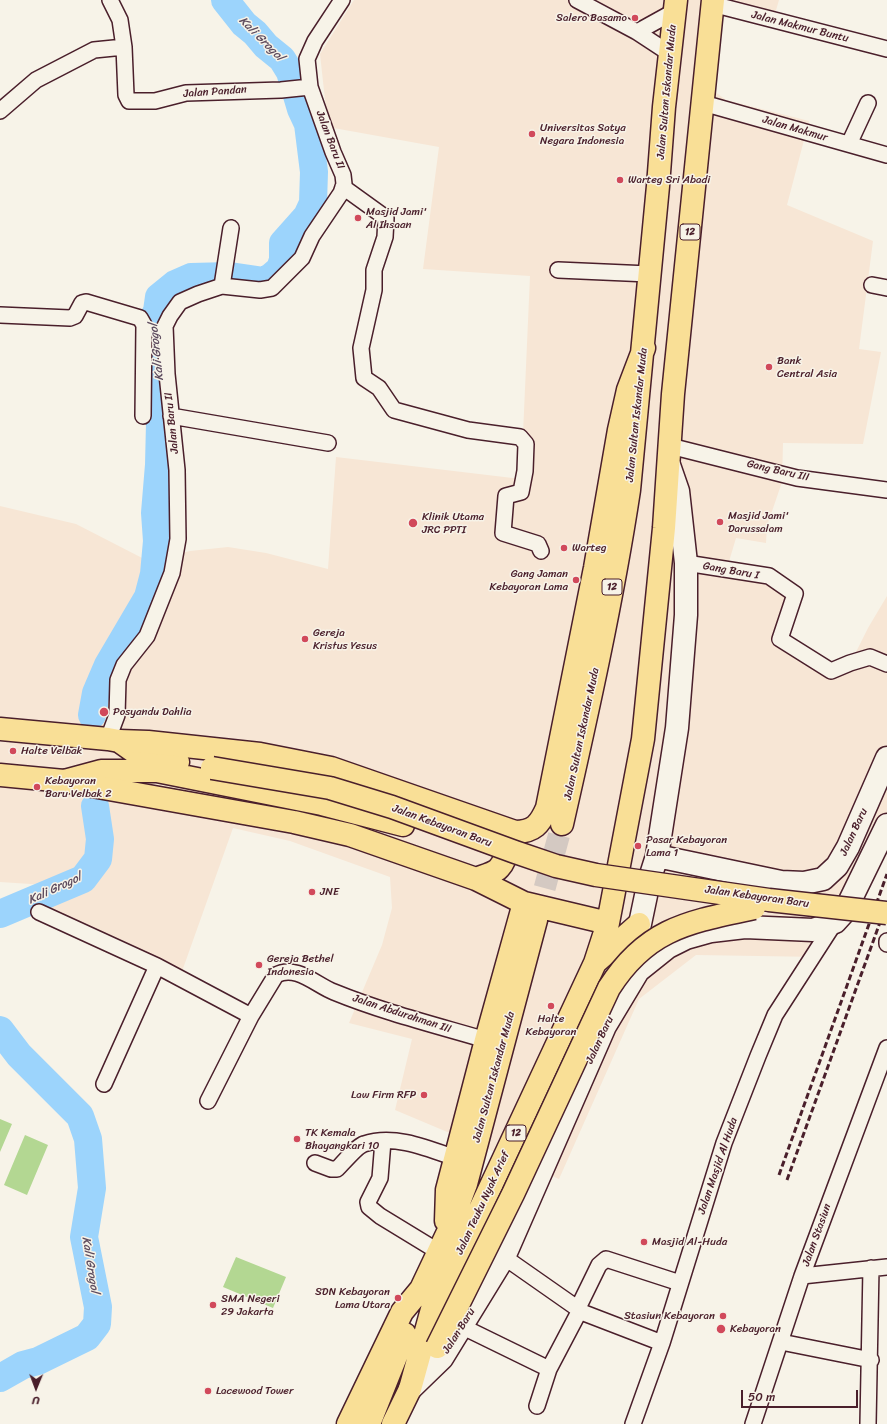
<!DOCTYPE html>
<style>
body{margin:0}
#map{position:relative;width:887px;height:1424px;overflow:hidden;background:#f7f3e8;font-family:Sriracha,sans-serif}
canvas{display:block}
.north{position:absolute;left:16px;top:1368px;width:40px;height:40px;-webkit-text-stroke:3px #f7f3e8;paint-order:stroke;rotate:181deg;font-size:11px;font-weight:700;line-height:16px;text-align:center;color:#4a1f2b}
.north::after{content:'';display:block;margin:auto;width:14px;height:18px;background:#4a1f2b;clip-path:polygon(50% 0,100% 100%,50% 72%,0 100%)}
.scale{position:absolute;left:741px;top:1390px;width:117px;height:18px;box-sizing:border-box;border:2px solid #4a1f2b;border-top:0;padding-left:5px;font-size:12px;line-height:14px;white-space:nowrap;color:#4a1f2b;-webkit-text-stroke:3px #f7f3e8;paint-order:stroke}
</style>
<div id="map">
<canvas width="887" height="1424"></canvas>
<div class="north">U</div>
<div class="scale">50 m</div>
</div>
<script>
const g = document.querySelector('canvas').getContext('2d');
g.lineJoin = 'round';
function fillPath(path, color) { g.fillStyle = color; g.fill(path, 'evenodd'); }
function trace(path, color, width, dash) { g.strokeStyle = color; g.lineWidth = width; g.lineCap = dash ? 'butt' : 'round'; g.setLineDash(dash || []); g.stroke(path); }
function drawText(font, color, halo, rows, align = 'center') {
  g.font = font + ' Sriracha,sans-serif'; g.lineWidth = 3; g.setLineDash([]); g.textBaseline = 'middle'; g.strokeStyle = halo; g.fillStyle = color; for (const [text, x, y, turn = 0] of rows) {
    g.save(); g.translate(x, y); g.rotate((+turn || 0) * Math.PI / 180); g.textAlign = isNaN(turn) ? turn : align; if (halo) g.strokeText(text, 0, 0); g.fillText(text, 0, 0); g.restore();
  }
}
fillPath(new Path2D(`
 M 354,0 L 779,0 L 772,24 L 720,14 L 714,91 L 726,100 L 809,121 L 787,205 L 873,241 L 859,349 L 881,352 L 863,444 L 783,443 L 782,482 L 767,526 L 766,543 L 736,538 L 725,575 L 799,592 L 781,645 L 834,674 L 854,656 L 868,628 L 887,596 L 887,815 L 820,957 L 696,955 L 639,999 L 559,1179 L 395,1110 L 412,1039 L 349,1023 L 382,945 L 392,908 L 390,877 L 290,841 L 233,828 L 180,977 L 45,922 L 46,885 L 0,882 L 0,506 L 76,524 L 148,561 L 190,551 L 228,547 L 266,553 L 328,569 L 336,457 L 521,479 L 530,276 L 423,269 L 439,147 L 328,127 L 320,54 Z`), '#f7e6d5');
fillPath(new Path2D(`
 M 0,1119 L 12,1124 L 0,1152 Z
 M 25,1135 L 48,1145 L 27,1195 L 4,1185 Z
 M 236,1257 L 286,1277 L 273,1308 L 223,1287 Z`), '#b3d792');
trace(new Path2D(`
 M 92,715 L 96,693 L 108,665 L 148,597 L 154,574 L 157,541 L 155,513 L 159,465 L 161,381 L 152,321 L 157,311 L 159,297 L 175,284 L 191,277 L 230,276 L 264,281 L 272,276 L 280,269 L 283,260 L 283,243 L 307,216 L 313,203 L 314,172 L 308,124 L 301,109 L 290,72 L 282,59 L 266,46 L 255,33 L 244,24 L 225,0
 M 0,914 L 83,879 L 98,859 L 100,839 L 95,806
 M 0,1030 L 19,1055 L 80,1116 L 88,1139 L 92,1188 L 84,1237 L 98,1307 L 97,1324 L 87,1337 L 38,1361 L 23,1365 L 0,1378`), '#9cd4fc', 28);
trace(new Path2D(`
 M 536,920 L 562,824`), '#d4c9c2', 22, [22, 11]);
const street = new Path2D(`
 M 110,0 L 120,20 L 124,47 L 126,95 L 129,101 L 155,101 L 186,93 L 281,90 L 310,87
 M 577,0 L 637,32 L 669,53
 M 712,4 L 887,49
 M 637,32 L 675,11
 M 703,103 L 887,155
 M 0,111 L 36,80 L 94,50 L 124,47
 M 849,144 L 868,103
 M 343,187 L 386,218 L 385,237 L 374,270 L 374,290 L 361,348 L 364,378 L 379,388 L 394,410 L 468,430 L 520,437 L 526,444 L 525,471 L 521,492 L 506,496 L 503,533 L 538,544 L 541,551
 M 558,270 L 649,274
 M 872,285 L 887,288
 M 222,286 L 231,228
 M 0,315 L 70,318 L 75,316 L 82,303 L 86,302 L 140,318 L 144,325 L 143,416
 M 171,416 L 328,443
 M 670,446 L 797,478 L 887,490
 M 686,563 L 769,576 L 795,594 L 780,639 L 831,671 L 850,663 L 870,657 L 887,664
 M 108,739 L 117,715 L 118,680 L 124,665 L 147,636 L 172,573 L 178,539 L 177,470 L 167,374 L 165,326 L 170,316 L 180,302 L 198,294 L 222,286 L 260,290 L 272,288 L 302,258 L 312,236 L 341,193 L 344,184 L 343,175 L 333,152 L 310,87 L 307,59 L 315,41 L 342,0
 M 39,912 L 157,966 L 251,1016
 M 887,941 L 887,944
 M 104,1084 L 157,966
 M 208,1101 L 251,1016 L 276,975 C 296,964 316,985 334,992 C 383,1012 435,1025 486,1040
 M 383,1141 L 380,1178 L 368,1202 L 369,1207 L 380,1216 L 439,1252
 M 315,1163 L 331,1169 L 337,1169 C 343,1163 357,1146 364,1144 C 394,1134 427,1148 455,1158
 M 504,1257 L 584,1313 L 662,1343
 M 802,1276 L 887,1267
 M 578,1308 L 599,1265 L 606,1259 L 680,1283
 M 463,1327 L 549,1369 L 580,1310
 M 781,1342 L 871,1360
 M 537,1406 L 549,1369
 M 633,1424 L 662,1343 L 724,1143 L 758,1056 L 775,1015 L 835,922
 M 753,1424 L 802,1276 L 887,1048
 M 868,1424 L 871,1268`);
const secondary = new Path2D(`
 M 657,856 L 781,882 L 804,883 L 823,879 L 837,866 L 848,847 L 887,758
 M 636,943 L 649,881 L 657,856 L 677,728 L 686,615 L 686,563 L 678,491 L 669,465
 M 410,1389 L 442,1358 L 504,1257 L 605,1026 L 638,971 L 668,947 L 686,938 L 711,931 L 745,927 L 813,930 L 835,922 L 845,911 L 887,825`);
const primary = new Path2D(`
 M 0,729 L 108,739 L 119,741 L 136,753 L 178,762
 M 0,775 L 64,781 L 101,771 L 157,771 L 322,804 L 403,825`);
const highway = new Path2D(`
 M 119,741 L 148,742 L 260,754 L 331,768 L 515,832 C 534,832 540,824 547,808 L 595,568 L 619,430 L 628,390 L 644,348
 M 64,781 L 294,822 L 350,835 L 476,879 L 524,903 L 608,923
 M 562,824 C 587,714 612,602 629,490 L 658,186 L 664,107 L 676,0
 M 476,879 C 483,876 495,873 499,868 C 508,858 508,843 501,833
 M 596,962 L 639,924
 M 446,1221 L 447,1190 L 486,1040 L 524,903
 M 348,1424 L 402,1312 L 421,1289 L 448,1232 L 466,1184 L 536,920
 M 369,1424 L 405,1334
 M 393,1424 L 410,1389 L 434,1302 L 454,1265 L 595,963 L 608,923 L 643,739 L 664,528 L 673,394 L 713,0`);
trace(street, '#4a1f2b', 18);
trace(secondary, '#4a1f2b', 25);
trace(primary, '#4a1f2b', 25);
trace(highway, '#4a1f2b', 25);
trace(street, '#f7f3e8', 15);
trace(secondary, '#f7f3e8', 22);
trace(primary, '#f9df96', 22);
trace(highway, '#f9df96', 22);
trace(new Path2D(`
 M 779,1175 L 887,874
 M 787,1180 L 887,903`), '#4a1f2b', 3, [6, 3]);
const primaryBridge = new Path2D(`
 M 212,768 L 330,788 L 392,807 L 515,852 L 556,866 L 596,875 L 769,900 L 887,913`);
const highwayBridge = new Path2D(`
 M 437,1347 L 513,1194 L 609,988 C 647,928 689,922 754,908`);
trace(primaryBridge, '#4a1f2b', 25, []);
trace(highwayBridge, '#4a1f2b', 25, []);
trace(primaryBridge, '#f9df96', 22);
trace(highwayBridge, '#f9df96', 22);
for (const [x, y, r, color] of [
 [635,18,4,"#d1495b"],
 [532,134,4,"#d1495b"],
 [620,180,4,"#d1495b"],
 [358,218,4,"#d1495b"],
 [769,367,4,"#d1495b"],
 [720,522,4,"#d1495b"],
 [413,523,5,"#d1495b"],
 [564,548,4,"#d1495b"],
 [576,580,4,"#d1495b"],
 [305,639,4,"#d1495b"],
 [104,712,5,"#d1495b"],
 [13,751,4,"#d1495b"],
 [37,787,4,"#d1495b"],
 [638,846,4,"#d1495b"],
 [312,892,4,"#d1495b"],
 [259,965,4,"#d1495b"],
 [551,1006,4,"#d1495b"],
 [424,1095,4,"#d1495b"],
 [297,1139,4,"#d1495b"],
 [644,1242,4,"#d1495b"],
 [398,1298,4,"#d1495b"],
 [213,1305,4,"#d1495b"],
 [723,1316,4,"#d1495b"],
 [721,1329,5,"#d1495b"],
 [208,1391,4,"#d1495b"]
]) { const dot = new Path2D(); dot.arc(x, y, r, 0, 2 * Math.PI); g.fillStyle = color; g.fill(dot); trace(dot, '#f7f3e8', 1.5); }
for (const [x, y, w] of [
 [690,232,20],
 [612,587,20],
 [516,1133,20]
]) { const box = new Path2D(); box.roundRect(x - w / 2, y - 8, w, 16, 3); g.fillStyle = '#f7f3e8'; g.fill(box); trace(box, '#4a1f2b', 1); }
drawText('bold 10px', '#4a1f2b', null, [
 ["12",690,232],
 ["12",612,587],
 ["12",516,1133]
]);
drawText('11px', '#4a1f2b', '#f7f3e8', [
 ["Salero Basamo",627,18,"right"],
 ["Universitas Satya",540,128],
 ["Negara Indonesia",540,141],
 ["Warteg Sri Abadi",628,180],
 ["Masjid Jami'",366,212],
 ["Al Ihsaan",366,225],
 ["Bank",777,361],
 ["Central Asia",777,374],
 ["Masjid Jami'",728,516],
 ["Darussalam",728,529],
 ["Klinik Utama",422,517],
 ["JRC PPTI",422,530],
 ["Warteg",572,548],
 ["Gang Jaman",568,574,"right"],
 ["Kebayoran Lama",568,587,"right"],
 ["Gereja",313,633],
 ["Kristus Yesus",313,646],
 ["Posyandu Dahlia",113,712],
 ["Halte Velbak",21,751],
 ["Kebayoran",45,781],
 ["Baru Velbak 2",45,794],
 ["Pasar Kebayoran",646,840],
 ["Lama 1",646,853],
 ["JNE",320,892],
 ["Gereja Bethel",267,959],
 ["Indonesia",267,972],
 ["Halte",551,1019,"center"],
 ["Kebayoran",551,1032,"center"],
 ["Law Firm RFP",416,1095,"right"],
 ["TK Kemala",305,1133],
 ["Bhayangkari 10",305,1146],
 ["Masjid Al-Huda",652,1242],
 ["SDN Kebayoran",390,1292,"right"],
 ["Lama Utara",390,1305,"right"],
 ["SMA Negeri",221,1299],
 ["29 Jakarta",221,1312],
 ["Stasiun Kebayoran",715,1316,"right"],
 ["Kebayoran",730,1329],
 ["Lacewood Tower",216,1391]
], 'left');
drawText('11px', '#4a1f2b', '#f7f3e8', [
 ["Jalan Makmur Buntu",800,27,14],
 ["Jalan Pandan",215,92,-4],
 ["Jalan Sultan Iskandar Muda",667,92,-85],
 ["Jalan Makmur",795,129,16],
 ["Jalan Baru II",330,140,69],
 ["Jalan Sultan Iskandar Muda",637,415,-84],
 ["Jalan Baru II",172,423,-96],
 ["Gang Baru III",778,471,13],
 ["Gang Baru I",731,571,10],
 ["Jalan Sultan Iskandar Muda",582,734,-78],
 ["Jalan Kebayoran Baru",442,826,20],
 ["Jalan Baru",854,832,-65],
 ["Jalan Kebayoran Baru",757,897,8],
 ["Jalan Abdurahman III",402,1014,18],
 ["Jalan Baru",600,1040,-65],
 ["Jalan Sultan Iskandar Muda",494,1077,-75],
 ["Jalan Masjid Al Huda",718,1166,-71],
 ["Jalan Teuku Nyak Arief",483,1203,-65],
 ["Jalan Stasiun",817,1235,-70],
 ["Jalan Baru",459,1331,-58]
]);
drawText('italic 12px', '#5e4c5f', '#f7f3e8', [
 ["Kali Grogol",261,39,45],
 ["Kali Grogol",157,352,-96],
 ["Kali Grogol",55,889,-25],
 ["Kali Grogol",90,1265,81]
]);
</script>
